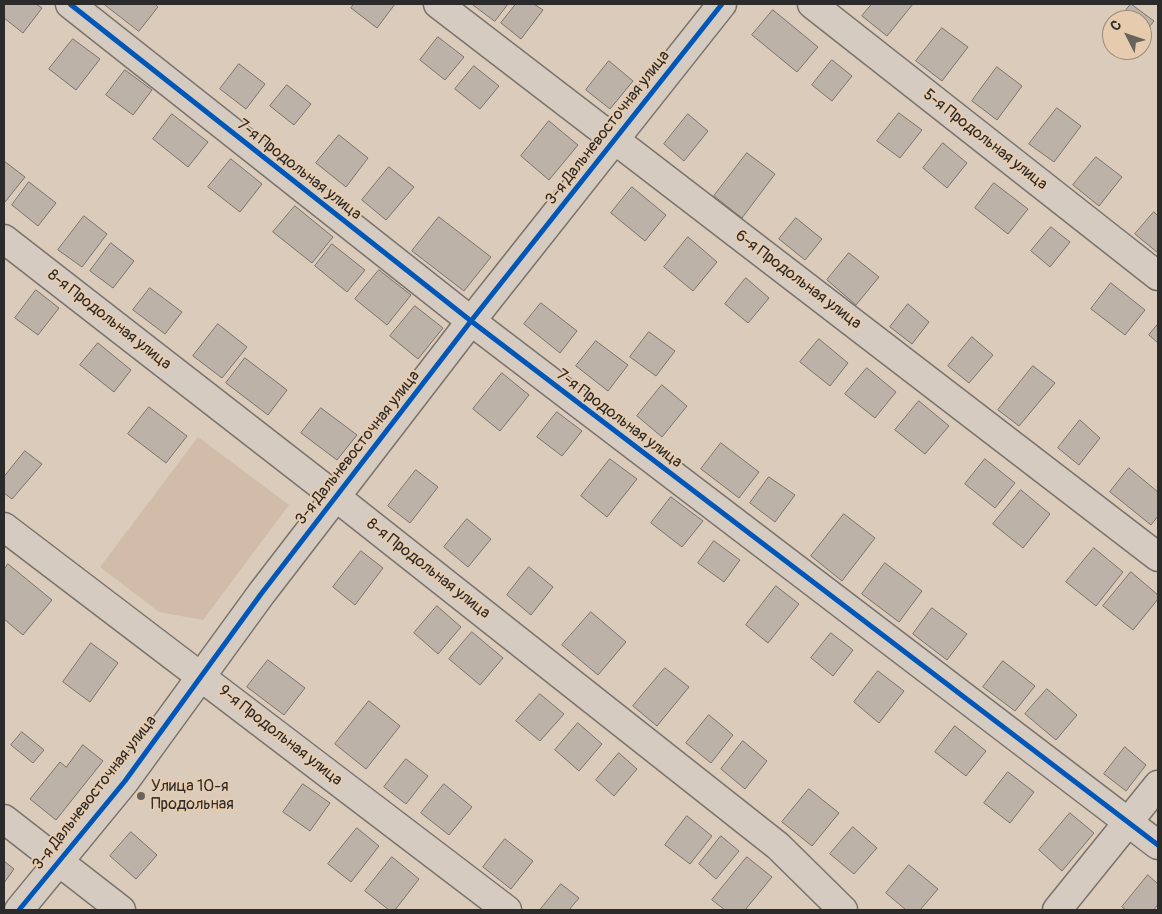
<!DOCTYPE html>
<meta charset="utf-8">
<style>
body{margin:0}
#map{position:relative;width:1162px;height:914px;overflow:hidden;background:#dacbbb;font-family:Pangolin,sans-serif}
canvas{display:block}
.frame{position:absolute;inset:0;border:5px solid #2b2b2b;pointer-events:none}
.north{position:absolute;left:1102px;top:10px;width:50px;height:50px;box-sizing:border-box;background:#e7cbae;border:1px solid #9c8b7a;border-radius:50%;rotate:311deg;font-size:14px;font-weight:700;line-height:20px;text-align:center;color:#2b2b2b}
.north::after{content:'';display:block;margin:auto;width:18px;height:22px;background:#68635d;clip-path:polygon(50% 0,100% 100%,50% 72%,0 100%)}
</style>
<div id="map">
<canvas width="1162" height="914"></canvas>
<div class="frame"></div>
<div class="north">С</div>
</div>
<script>
const g = document.querySelector('canvas').getContext('2d');
g.lineJoin = 'round';
function fillPath(path, color) { g.fillStyle = color; g.fill(path, 'evenodd'); }
function trace(path, color, width, dash) { g.strokeStyle = color; g.lineWidth = width; g.lineCap = dash ? 'butt' : 'round'; g.setLineDash(dash || []); g.stroke(path); }
function drawText(font, color, halo, rows, align = 'center') {
  g.font = font + ' Pangolin,sans-serif'; g.lineWidth = 4; g.setLineDash([]); g.textBaseline = 'middle'; g.strokeStyle = halo; g.fillStyle = color; for (const [text, x, y, turn = 0] of rows) {
    g.save(); g.translate(x, y); g.rotate((+turn || 0) * Math.PI / 180); g.textAlign = isNaN(turn) ? turn : align; if (halo) g.strokeText(text, 0, 0); g.fillText(text, 0, 0); g.restore();
  }
}
fillPath(new Path2D(`
 M 198,437 L 289,505 L 203,620 L 159,612 L 100,567 Z`), '#d0bca8');
const building = new Path2D(`
 M 4,4 L 36,4 L 42,8 L 23,33 L 4,18 Z
 M 104,4 L 155,4 L 158,7 L 139,31 Z
 M 354,4 L 395,4 L 377,28 L 351,8 Z
 M 472,4 L 508,4 L 495,21 Z
 M 516,4 L 534,4 L 543,10 L 521,39 L 501,23 Z
 M 872,4 L 913,4 L 887,36 L 862,16 Z
 M 1131,4 L 1154,21 L 1142,36 L 1142,20 L 1118,20 Z
 M 773,10 L 818,47 L 797,72 L 752,35 Z
 M 942,28 L 968,47 L 942,81 L 916,61 Z
 M 438,37 L 464,57 L 445,80 L 420,60 Z
 M 73,39 L 100,59 L 76,90 L 49,69 Z
 M 832,60 L 852,76 L 832,101 L 812,85 Z
 M 609,61 L 633,81 L 610,109 L 586,90 Z
 M 239,64 L 265,84 L 246,109 L 220,89 Z
 M 474,66 L 499,86 L 480,109 L 455,89 Z
 M 997,67 L 1022,86 L 997,120 L 972,101 Z
 M 125,70 L 152,90 L 133,115 L 106,95 Z
 M 287,85 L 311,104 L 294,125 L 270,106 Z
 M 1057,108 L 1081,126 L 1054,162 L 1029,144 Z
 M 899,113 L 922,130 L 900,158 L 877,141 Z
 M 172,114 L 208,142 L 188,167 L 153,139 Z
 M 688,114 L 708,131 L 684,161 L 664,144 Z
 M 549,121 L 578,145 L 549,180 L 521,156 Z
 M 339,135 L 368,158 L 346,187 L 316,163 Z
 M 943,143 L 967,163 L 947,188 L 923,168 Z
 M 747,153 L 775,174 L 742,218 L 714,196 Z
 M 1096,157 L 1122,177 L 1099,206 L 1073,185 Z
 M 231,159 L 262,184 L 240,212 L 208,187 Z
 M 4,161 L 25,177 L 5,202 L 4,201 Z
 M 389,167 L 414,187 L 386,220 L 362,200 Z
 M 29,182 L 56,203 L 38,226 L 12,205 Z
 M 994,183 L 1028,209 L 1008,234 L 975,208 Z
 M 632,187 L 666,215 L 645,241 L 611,213 Z
 M 295,206 L 333,237 L 312,263 L 273,232 Z
 M 1154,212 L 1158,216 L 1158,253 L 1135,234 Z
 M 84,216 L 107,234 L 82,267 L 58,250 Z
 M 439,217 L 491,257 L 464,291 L 412,251 Z
 M 796,218 L 822,239 L 805,260 L 779,239 Z
 M 1051,227 L 1070,242 L 1050,267 L 1031,251 Z
 M 688,237 L 717,262 L 693,291 L 664,267 Z
 M 111,243 L 134,261 L 113,288 L 90,271 Z
 M 332,244 L 365,270 L 347,292 L 315,266 Z
 M 849,253 L 879,277 L 856,305 L 827,280 Z
 M 379,270 L 411,295 L 387,325 L 355,299 Z
 M 746,278 L 769,298 L 748,323 L 725,304 Z
 M 1111,283 L 1145,310 L 1125,335 L 1091,309 Z
 M 150,288 L 182,312 L 165,334 L 133,310 Z
 M 36,290 L 59,308 L 38,335 L 15,318 Z
 M 541,303 L 577,331 L 560,353 L 524,324 Z
 M 908,304 L 929,322 L 912,344 L 890,327 Z
 M 415,306 L 443,328 L 418,359 L 390,336 Z
 M 218,324 L 247,347 L 222,378 L 193,356 Z
 M 1158,324 L 1158,343 L 1149,335 Z
 M 649,332 L 675,351 L 656,376 L 630,357 Z
 M 972,337 L 993,355 L 969,383 L 948,366 Z
 M 819,339 L 848,363 L 830,386 L 800,362 Z
 M 596,341 L 628,365 L 608,391 L 576,366 Z
 M 98,343 L 131,370 L 114,392 L 80,365 Z
 M 245,358 L 287,390 L 268,415 L 226,383 Z
 M 1033,366 L 1055,383 L 1019,426 L 998,410 Z
 M 867,368 L 896,392 L 875,418 L 845,394 Z
 M 502,373 L 529,395 L 500,431 L 473,409 Z
 M 662,385 L 687,406 L 662,437 L 637,416 Z
 M 919,401 L 949,426 L 925,454 L 895,430 Z
 M 149,407 L 187,436 L 166,463 L 128,434 Z
 M 321,408 L 357,435 L 337,460 L 301,433 Z
 M 557,412 L 582,431 L 562,456 L 537,437 Z
 M 1080,420 L 1100,438 L 1079,465 L 1058,448 Z
 M 721,443 L 759,472 L 739,498 L 701,469 Z
 M 25,451 L 42,464 L 12,499 L 4,493 L 4,477 Z
 M 610,459 L 637,479 L 607,517 L 581,496 Z
 M 985,459 L 1015,483 L 995,508 L 965,484 Z
 M 1129,468 L 1158,492 L 1158,516 L 1151,525 L 1110,492 Z
 M 416,470 L 438,487 L 410,523 L 388,506 Z
 M 769,477 L 795,495 L 775,522 L 750,503 Z
 M 1021,490 L 1050,514 L 1023,548 L 993,524 Z
 M 671,497 L 703,521 L 682,547 L 651,523 Z
 M 844,514 L 875,538 L 842,581 L 811,556 Z
 M 467,519 L 491,539 L 468,567 L 444,547 Z
 M 714,541 L 740,560 L 724,582 L 698,563 Z
 M 1094,548 L 1123,572 L 1096,606 L 1066,582 Z
 M 361,551 L 383,568 L 355,605 L 333,587 Z
 M 885,563 L 922,591 L 899,622 L 862,594 Z
 M 8,564 L 52,600 L 23,635 L 4,619 L 4,570 Z
 M 529,567 L 553,587 L 531,615 L 507,595 Z
 M 1131,572 L 1158,595 L 1158,599 L 1133,630 L 1103,606 Z
 M 776,586 L 799,604 L 768,643 L 746,625 Z
 M 437,606 L 461,627 L 438,654 L 414,633 Z
 M 932,608 L 967,634 L 947,660 L 913,634 Z
 M 591,612 L 626,642 L 598,675 L 562,645 Z
 M 472,632 L 503,658 L 480,685 L 449,659 Z
 M 831,633 L 853,650 L 833,676 L 811,658 Z
 M 91,643 L 118,663 L 90,702 L 63,682 Z
 M 268,660 L 305,688 L 284,715 L 247,687 Z
 M 1003,661 L 1035,686 L 1015,711 L 983,687 Z
 M 665,668 L 689,687 L 657,726 L 633,706 Z
 M 878,671 L 904,691 L 879,723 L 854,702 Z
 M 1047,689 L 1077,715 L 1056,740 L 1025,714 Z
 M 540,694 L 564,714 L 540,741 L 516,721 Z
 M 369,701 L 400,726 L 366,769 L 335,744 Z
 M 709,715 L 733,735 L 711,763 L 686,743 Z
 M 578,723 L 602,744 L 579,771 L 555,750 Z
 M 955,726 L 986,751 L 966,776 L 935,752 Z
 M 22,732 L 44,750 L 33,763 L 11,745 Z
 M 743,741 L 767,761 L 745,789 L 721,769 Z
 M 83,745 L 103,761 L 56,820 L 30,799 L 60,762 L 66,767 Z
 M 1125,747 L 1146,765 L 1126,791 L 1104,774 Z
 M 619,753 L 637,769 L 614,796 L 596,780 Z
 M 406,759 L 428,776 L 406,804 L 384,787 Z
 M 1008,772 L 1034,792 L 1010,823 L 984,803 Z
 M 303,784 L 330,803 L 310,831 L 283,812 Z
 M 444,784 L 472,807 L 449,835 L 421,813 Z
 M 809,789 L 839,813 L 812,846 L 782,822 Z
 M 1070,813 L 1094,833 L 1062,871 L 1039,850 Z
 M 687,816 L 712,836 L 690,864 L 665,845 Z
 M 853,827 L 877,848 L 854,874 L 830,854 Z
 M 357,828 L 379,846 L 351,882 L 328,864 Z
 M 131,832 L 157,855 L 136,879 L 110,856 Z
 M 721,836 L 739,851 L 716,879 L 699,864 Z
 M 505,839 L 533,861 L 511,889 L 483,867 Z
 M 392,857 L 419,879 L 395,910 L 389,910 L 365,891 Z
 M 747,857 L 772,877 L 745,910 L 725,910 L 712,900 Z
 M 4,861 L 14,869 L 4,883 Z
 M 909,865 L 938,889 L 920,910 L 906,910 L 886,893 Z
 M 1148,875 L 1158,884 L 1158,904 L 1154,910 L 1126,910 L 1122,907 Z
 M 561,884 L 579,898 L 569,910 L 540,910 Z`);
fillPath(building, '#bdb2a7');
trace(building, '#7a736c', 1);
const minor = new Path2D(`
 M 70,4 L 471,321 L 1158,845
 M 438,4 L 1158,557
 M 812,4 L 1158,276
 M 4,239 L 336,497 L 778,846 L 843,910
 M 4,527 L 507,910
 M 4,819 L 121,910
 M 19,910 L 125,781 L 261,594 L 471,321 L 722,4
 M 1057,910 L 1158,785`);
trace(minor, '#7a736c', 31);
trace(minor, '#d5cbc0', 28);
trace(new Path2D(`
 M 70,4 L 471,321 L 1158,845
 M 19,910 L 125,781 L 261,594 L 471,321 L 722,4`), '#0057b8', 5);
for (const [x, y, r, color] of [
 [141,796,5,"#68635d"]
]) { const dot = new Path2D(); dot.arc(x, y, r, 0, 2 * Math.PI); g.fillStyle = color; g.fill(dot); trace(dot, '#e7cbae', 2); }
drawText('16px', '#2b2b2b', '#e7cbae', [
 ["3-я Дальневосточная улица",608,128,-52],
 ["5-я Продольная улица",985,140,38],
 ["7-я Продольная улица",299,170,38],
 ["6-я Продольная улица",798,280,37],
 ["8-я Продольная улица",109,320,38],
 ["7-я Продольная улица",619,419,37],
 ["3-я Дальневосточная улица",358,448,-52],
 ["8-я Продольная улица",428,569,38],
 ["9-я Продольная улица",280,736,38],
 ["3-я Дальневосточная улица",95,793,-52]
]);
drawText('16px', '#2b2b2b', '#e7cbae', [
 ["Улица 10-я",151,787],
 ["Продольная",151,805]
], 'left');
</script>
